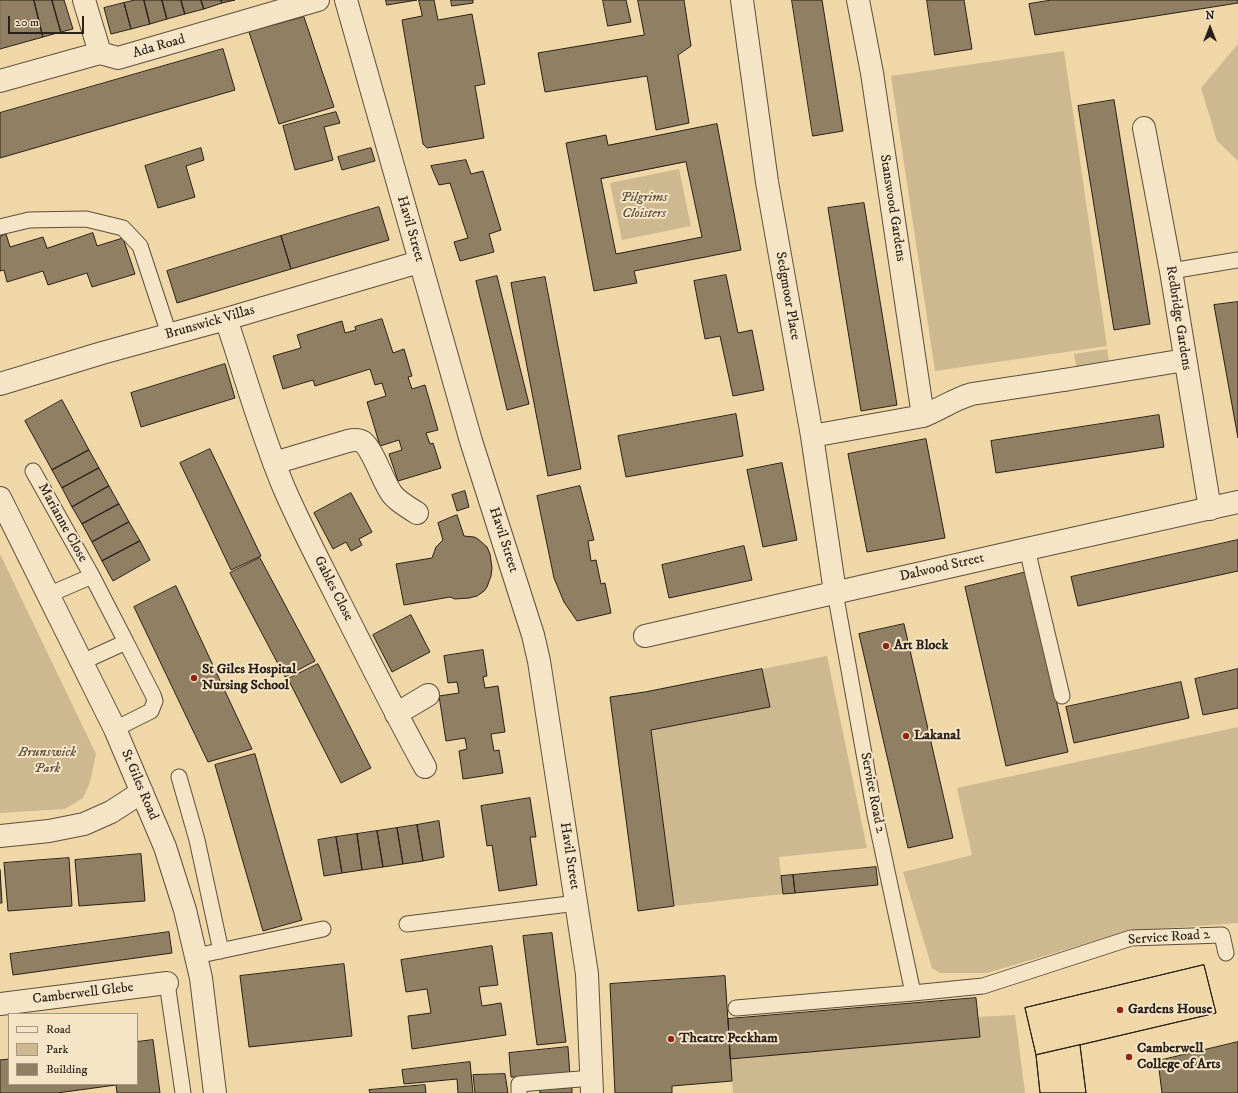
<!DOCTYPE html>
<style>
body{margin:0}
#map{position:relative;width:1238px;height:1093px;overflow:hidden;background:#f0d7a7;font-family:"IM FELL DW Pica",serif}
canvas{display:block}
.legend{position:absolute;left:8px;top:1013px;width:130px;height:72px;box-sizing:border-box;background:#f5e5c6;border:1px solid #a49681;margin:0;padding:5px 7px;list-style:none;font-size:12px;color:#2a2019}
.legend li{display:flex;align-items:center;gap:8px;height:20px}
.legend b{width:20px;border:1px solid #a49681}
.north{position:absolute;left:1190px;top:8px;width:40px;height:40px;-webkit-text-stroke:3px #f5e5c6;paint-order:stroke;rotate:0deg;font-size:11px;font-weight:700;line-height:16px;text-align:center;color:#2a2019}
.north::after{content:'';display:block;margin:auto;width:14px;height:18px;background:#2a2019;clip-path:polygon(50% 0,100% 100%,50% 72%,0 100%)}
.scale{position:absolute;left:8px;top:16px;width:76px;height:18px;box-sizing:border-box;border:2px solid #2a2019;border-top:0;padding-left:5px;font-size:12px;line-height:14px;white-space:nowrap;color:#2a2019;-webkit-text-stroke:3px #f5e5c6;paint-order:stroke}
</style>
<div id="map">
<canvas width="1238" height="1093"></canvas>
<ul class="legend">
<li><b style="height:5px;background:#f5e5c6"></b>Road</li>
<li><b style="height:11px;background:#ceb88f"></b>Park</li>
<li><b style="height:11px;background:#917f63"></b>Building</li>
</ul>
<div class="north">N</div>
<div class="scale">20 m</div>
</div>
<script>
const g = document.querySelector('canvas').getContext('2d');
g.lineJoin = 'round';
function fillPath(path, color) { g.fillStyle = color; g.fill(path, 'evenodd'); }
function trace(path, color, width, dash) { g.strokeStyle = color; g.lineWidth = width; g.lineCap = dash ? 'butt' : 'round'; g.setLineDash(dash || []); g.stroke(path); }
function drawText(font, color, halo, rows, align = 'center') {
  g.font = font + ' "IM FELL DW Pica",serif'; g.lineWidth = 4; g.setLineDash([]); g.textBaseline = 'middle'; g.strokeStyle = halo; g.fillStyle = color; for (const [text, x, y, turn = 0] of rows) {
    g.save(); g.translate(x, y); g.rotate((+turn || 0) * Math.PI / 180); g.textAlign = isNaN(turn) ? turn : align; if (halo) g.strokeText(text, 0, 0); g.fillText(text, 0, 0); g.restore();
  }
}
fillPath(new Path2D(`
 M 1238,44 L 1238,161 L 1217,141 L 1201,88 Z
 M 1064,51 L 1107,346 L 935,371 L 891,76 Z
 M 679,169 L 691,226 L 622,240 L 610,183 Z
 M 1107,349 L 1110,365 L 1077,371 L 1074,354 Z
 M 0,554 L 96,754 L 90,782 L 83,798 L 65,809 L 0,813 Z
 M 827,656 L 867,848 L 779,857 L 783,894 L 674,906 L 651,730 L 770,707 L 762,669 Z
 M 1238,727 L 1238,923 L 1128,931 L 987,973 L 940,973 L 932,968 L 903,872 L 972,855 L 957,788 Z
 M 1015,1015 L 1025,1093 L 733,1093 L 730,1059 L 980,1037 L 978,1017 Z`), '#ceb88f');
const building = new Path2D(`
 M 0,0 L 34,0 L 43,37 L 0,49 Z
 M 34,0 L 52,0 L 61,32 L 43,37 Z
 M 52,0 L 64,0 L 73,29 L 61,32 Z
 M 135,0 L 144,0 L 150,24 L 131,29 L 124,3 Z
 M 144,0 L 162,0 L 167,19 L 150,24 Z
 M 162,0 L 181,0 L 185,14 L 167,19 Z
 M 181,0 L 201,0 L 204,9 L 185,14 Z
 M 201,0 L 221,0 L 222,3 L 204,9 Z
 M 221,0 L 235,0 L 222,3 Z
 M 386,0 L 417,0 L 387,5 Z
 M 419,0 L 434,0 L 438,20 L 472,14 L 485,84 L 475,86 L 484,138 L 427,148 L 423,144 L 402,20 L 422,16 Z
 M 451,0 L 473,0 L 473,3 L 452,6 Z
 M 603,0 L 626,0 L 631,22 L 608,26 Z
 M 638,0 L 684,0 L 691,46 L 678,55 L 689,123 L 656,130 L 647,76 L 545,92 L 538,53 L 644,35 Z
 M 792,0 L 822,0 L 843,131 L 813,136 Z
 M 927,0 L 964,0 L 972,49 L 935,55 Z
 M 1052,0 L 1238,0 L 1238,3 L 1035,35 L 1029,4 Z
 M 124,3 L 131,29 L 111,34 L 104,8 Z
 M 304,17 L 334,107 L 279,124 L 249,32 Z
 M 223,49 L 235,90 L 0,158 L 0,113 Z
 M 1114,100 L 1150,324 L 1114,330 L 1078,106 Z
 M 336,112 L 340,123 L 324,127 L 333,160 L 295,170 L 283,126 Z
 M 717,124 L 741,250 L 634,271 L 637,283 L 594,291 L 566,143 L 606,135 L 608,145 ZM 686,162 L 702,237 L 616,254 L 601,179 Z
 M 201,148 L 204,160 L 186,166 L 195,197 L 158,208 L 145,166 Z
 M 371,148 L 375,161 L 342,170 L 338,157 Z
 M 466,160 L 471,174 L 483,171 L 501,230 L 489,234 L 494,252 L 460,261 L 454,242 L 468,238 L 450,183 L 439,185 L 431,166 Z
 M 864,203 L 897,405 L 861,411 L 828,208 Z
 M 379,207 L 389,240 L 291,269 L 281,236 Z
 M 93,233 L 97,246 L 123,238 L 135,274 L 92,287 L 87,273 L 48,285 L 43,271 L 7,282 L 4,270 L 0,271 L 0,236 L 6,234 L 10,247 L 43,237 L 47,248 Z
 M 281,236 L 291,269 L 177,303 L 167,271 Z
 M 726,275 L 738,333 L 752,330 L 764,390 L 733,396 L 720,336 L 705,339 L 694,281 Z
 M 497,276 L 529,404 L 507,410 L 476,281 Z
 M 545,277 L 581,469 L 548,476 L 511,283 Z
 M 1238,302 L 1238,438 L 1214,305 Z
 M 382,319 L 393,353 L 404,349 L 412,376 L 408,377 L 412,389 L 425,385 L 438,430 L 426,433 L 430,444 L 433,443 L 441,468 L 398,481 L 389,454 L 402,450 L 399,440 L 380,446 L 367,402 L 386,396 L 382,383 L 375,385 L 370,369 L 315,386 L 313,380 L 283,389 L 273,356 L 301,348 L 297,335 L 342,321 L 345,333 L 356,330 L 355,327 Z
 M 225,364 L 235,398 L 141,427 L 131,393 Z
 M 62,400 L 89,450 L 52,470 L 25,421 Z
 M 736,414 L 743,456 L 626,477 L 618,436 Z
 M 1159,415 L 1164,447 L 996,473 L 991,441 Z
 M 926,439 L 945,538 L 867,552 L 848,454 Z
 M 210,449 L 261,556 L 231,570 L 180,463 Z
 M 89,450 L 99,468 L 62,488 L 52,470 Z
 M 782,463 L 797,540 L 763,547 L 747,470 Z
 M 99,468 L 109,486 L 72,507 L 62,488 Z
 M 109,486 L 119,504 L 82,524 L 72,507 Z
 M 580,486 L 594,540 L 588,541 L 591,561 L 596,560 L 601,584 L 605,583 L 611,613 L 577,621 L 564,602 L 554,578 L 537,496 Z
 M 465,491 L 469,507 L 457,511 L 452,495 Z
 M 351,493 L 372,532 L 359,539 L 362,545 L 351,551 L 346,542 L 333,549 L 314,513 Z
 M 119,504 L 129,522 L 92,542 L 82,524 Z
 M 457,515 L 464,536 L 474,537 L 478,539 L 487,547 L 490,554 L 492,568 L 491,576 L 487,587 L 484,591 L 477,596 L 469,598 L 455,599 L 450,597 L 404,605 L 396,564 L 432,558 L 436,547 L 443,540 L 438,523 Z
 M 129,522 L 140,541 L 102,561 L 92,542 Z
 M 1238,540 L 1238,571 L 1078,606 L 1071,577 Z
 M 140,541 L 150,560 L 113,581 L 102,561 Z
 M 744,546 L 752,580 L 669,598 L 662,565 Z
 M 260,558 L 315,661 L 285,677 L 230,573 Z
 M 1027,572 L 1068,752 L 1006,766 L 965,587 Z
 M 176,586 L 252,749 L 208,762 L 134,607 Z
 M 411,615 L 430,652 L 392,672 L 373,635 Z
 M 904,624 L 953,838 L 908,848 L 859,634 Z
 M 483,650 L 487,676 L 483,677 L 485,688 L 498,686 L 505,732 L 491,734 L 494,751 L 499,750 L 503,773 L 463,779 L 459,751 L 467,749 L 465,738 L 446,741 L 439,696 L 459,693 L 457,682 L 448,683 L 444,656 Z
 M 318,664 L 371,768 L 341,783 L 288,679 Z
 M 762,669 L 770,707 L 651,730 L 674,906 L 638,911 L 610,697 L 645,692 Z
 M 1238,669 L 1238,708 L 1203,715 L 1195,679 Z
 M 1181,682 L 1189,718 L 1074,743 L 1066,707 Z
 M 255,754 L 302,920 L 263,931 L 215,765 Z
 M 530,798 L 536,837 L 530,837 L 537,885 L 499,891 L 492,845 L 487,846 L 481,806 Z
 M 439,821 L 444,857 L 423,861 L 417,825 Z
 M 417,825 L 423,861 L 403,864 L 397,828 Z
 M 397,828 L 403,864 L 383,867 L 377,831 Z
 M 377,831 L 383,867 L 362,870 L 357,834 Z
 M 357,834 L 362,870 L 342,873 L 336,837 Z
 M 336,837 L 342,873 L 324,876 L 318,840 Z
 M 141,854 L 145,901 L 79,906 L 75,860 Z
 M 69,858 L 72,906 L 8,911 L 4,863 Z
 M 876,867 L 878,885 L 795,893 L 793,875 Z
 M 0,870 L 2,903 L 0,903 Z
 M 793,875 L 795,893 L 783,894 L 781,876 Z
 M 169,932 L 172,953 L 13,975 L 10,954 Z
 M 552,933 L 566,1042 L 537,1045 L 523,936 Z
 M 492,946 L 498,985 L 479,987 L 482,1006 L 501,1003 L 506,1035 L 412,1049 L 408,1016 L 431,1013 L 427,989 L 406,992 L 401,960 Z
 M 344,964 L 352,1036 L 249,1047 L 240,976 Z
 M 1204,965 L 1216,1013 L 1080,1045 L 1086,1093 L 1040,1093 L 1036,1055 L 1025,1008 Z
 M 1204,965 L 1216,1013 L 1036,1055 L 1025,1008 Z
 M 725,976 L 732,1081 L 672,1086 L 672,1093 L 615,1093 L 610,984 Z
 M 976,998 L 980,1037 L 730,1059 L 728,1019 Z
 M 153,1040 L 160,1093 L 117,1093 L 116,1085 L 57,1093 L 0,1093 L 0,1060 L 9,1059 L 9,1084 L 137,1084 L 137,1042 Z
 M 1238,1042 L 1238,1093 L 1162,1093 L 1158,1061 Z
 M 1080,1045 L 1086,1093 L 1040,1093 L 1036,1055 Z
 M 568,1047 L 570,1076 L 511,1077 L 509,1053 Z
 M 470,1062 L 473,1093 L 458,1093 L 457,1079 L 404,1084 L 402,1070 Z
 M 505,1074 L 508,1093 L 475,1093 L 473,1075 Z
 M 572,1084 L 572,1093 L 540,1093 L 539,1085 Z
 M 425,1085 L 426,1093 L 370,1093 L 369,1090 Z`);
fillPath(building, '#917f63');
trace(building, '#2a2019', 1);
const service = new Path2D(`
 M 0,227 L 29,220 L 86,219 L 123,228 L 140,246 L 169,334
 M 1171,271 L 1238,260
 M 33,471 L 92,576
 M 1027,549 L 1062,696
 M 835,592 L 875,815 L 913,993 L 983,986 L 1131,938 L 1222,935 L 1226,953
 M 48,595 L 92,576 L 126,642
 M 82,662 L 126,642 L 153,695 L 155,701 L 151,711 L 115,729
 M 179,777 L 197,840 L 221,951
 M 407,924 L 577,903
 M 196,956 L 323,929
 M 167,983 L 183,1093
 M 736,1008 L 913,993
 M 519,1093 L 519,1084 L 592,1078`);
const pedestrian = new Path2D(`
 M 1064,380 L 1185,360`);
const minor = new Path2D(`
 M 84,0 L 100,53
 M 346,0 L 471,441 L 533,635 L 539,661 L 587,974 L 592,1093
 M 742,0 L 767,182 L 812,436 L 835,592
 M 858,0 L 872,73 L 923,416
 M 0,81 L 100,53 L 118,58 L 318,0
 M 1144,128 L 1171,271 L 1210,509
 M 226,319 C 245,375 261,433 284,488 C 300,525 319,561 337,597 C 366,654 394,711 425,767
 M 0,384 L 102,353 L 226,319 L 419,262
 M 812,436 L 923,416 C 941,409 954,399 972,394 L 1064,380
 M 274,463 L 348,441 C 352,440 358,439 363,442 C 373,450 383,482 392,494 C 398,502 408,507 417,513
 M 0,498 L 115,729 L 165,847 L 185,910 L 201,978 L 215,1093
 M 645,636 L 1027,549 L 1238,502
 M 396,714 L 428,695
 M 0,836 L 49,831 L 84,824 L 111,812 L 142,792
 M 0,1004 L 167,983`);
trace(service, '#5c4e3c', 17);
trace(pedestrian, '#5c4e3c', 24);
trace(minor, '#5c4e3c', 24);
trace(service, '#f5e5c6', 15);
trace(pedestrian, '#f5e5c6', 22);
trace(minor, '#f5e5c6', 22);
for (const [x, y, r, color] of [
 [886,646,4,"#8f2418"],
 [194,678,4,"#8f2418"],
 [906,736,4,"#8f2418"],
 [1120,1010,4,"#8f2418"],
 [671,1039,4,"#8f2418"],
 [1129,1057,4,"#8f2418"]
]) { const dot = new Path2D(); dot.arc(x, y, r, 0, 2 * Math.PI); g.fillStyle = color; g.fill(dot); trace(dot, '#f5e5c6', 1.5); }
drawText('14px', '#2a2019', '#f5e5c6', [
 ["Ada Road",159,47,-16],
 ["Stanswood Gardens",892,208,81],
 ["Havil Street",410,229,74],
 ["Sedgmoor Place",787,296,80],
 ["Redbridge Gardens",1178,318,81],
 ["Brunswick Villas",210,323,-16],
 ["Marianne Close",62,523,61],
 ["Havil Street",503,540,72],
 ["Dalwood Street",942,568,-13],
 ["Gables Close",333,589,63],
 ["St Giles Road",139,785,67],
 ["Service Road 2",872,793,79],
 ["Havil Street",569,856,81],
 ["Service Road 2",1169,938,-4],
 ["Camberwell Glebe",83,994,-7]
]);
drawText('italic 14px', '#5b4e3c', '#f5e5c6', [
 ["Pilgrims",644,198],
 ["Cloisters",644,214],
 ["Brunswick",47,753],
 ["Park",47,769]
]);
drawText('bold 14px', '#2a2019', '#f5e5c6', [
 ["Art Block",894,646],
 ["St Giles Hospital",202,670],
 ["Nursing School",202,686],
 ["Lakanal",914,736],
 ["Gardens House",1128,1010],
 ["Theatre Peckham",679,1039],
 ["Camberwell",1137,1049],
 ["College of Arts",1137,1065]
], 'left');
</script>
